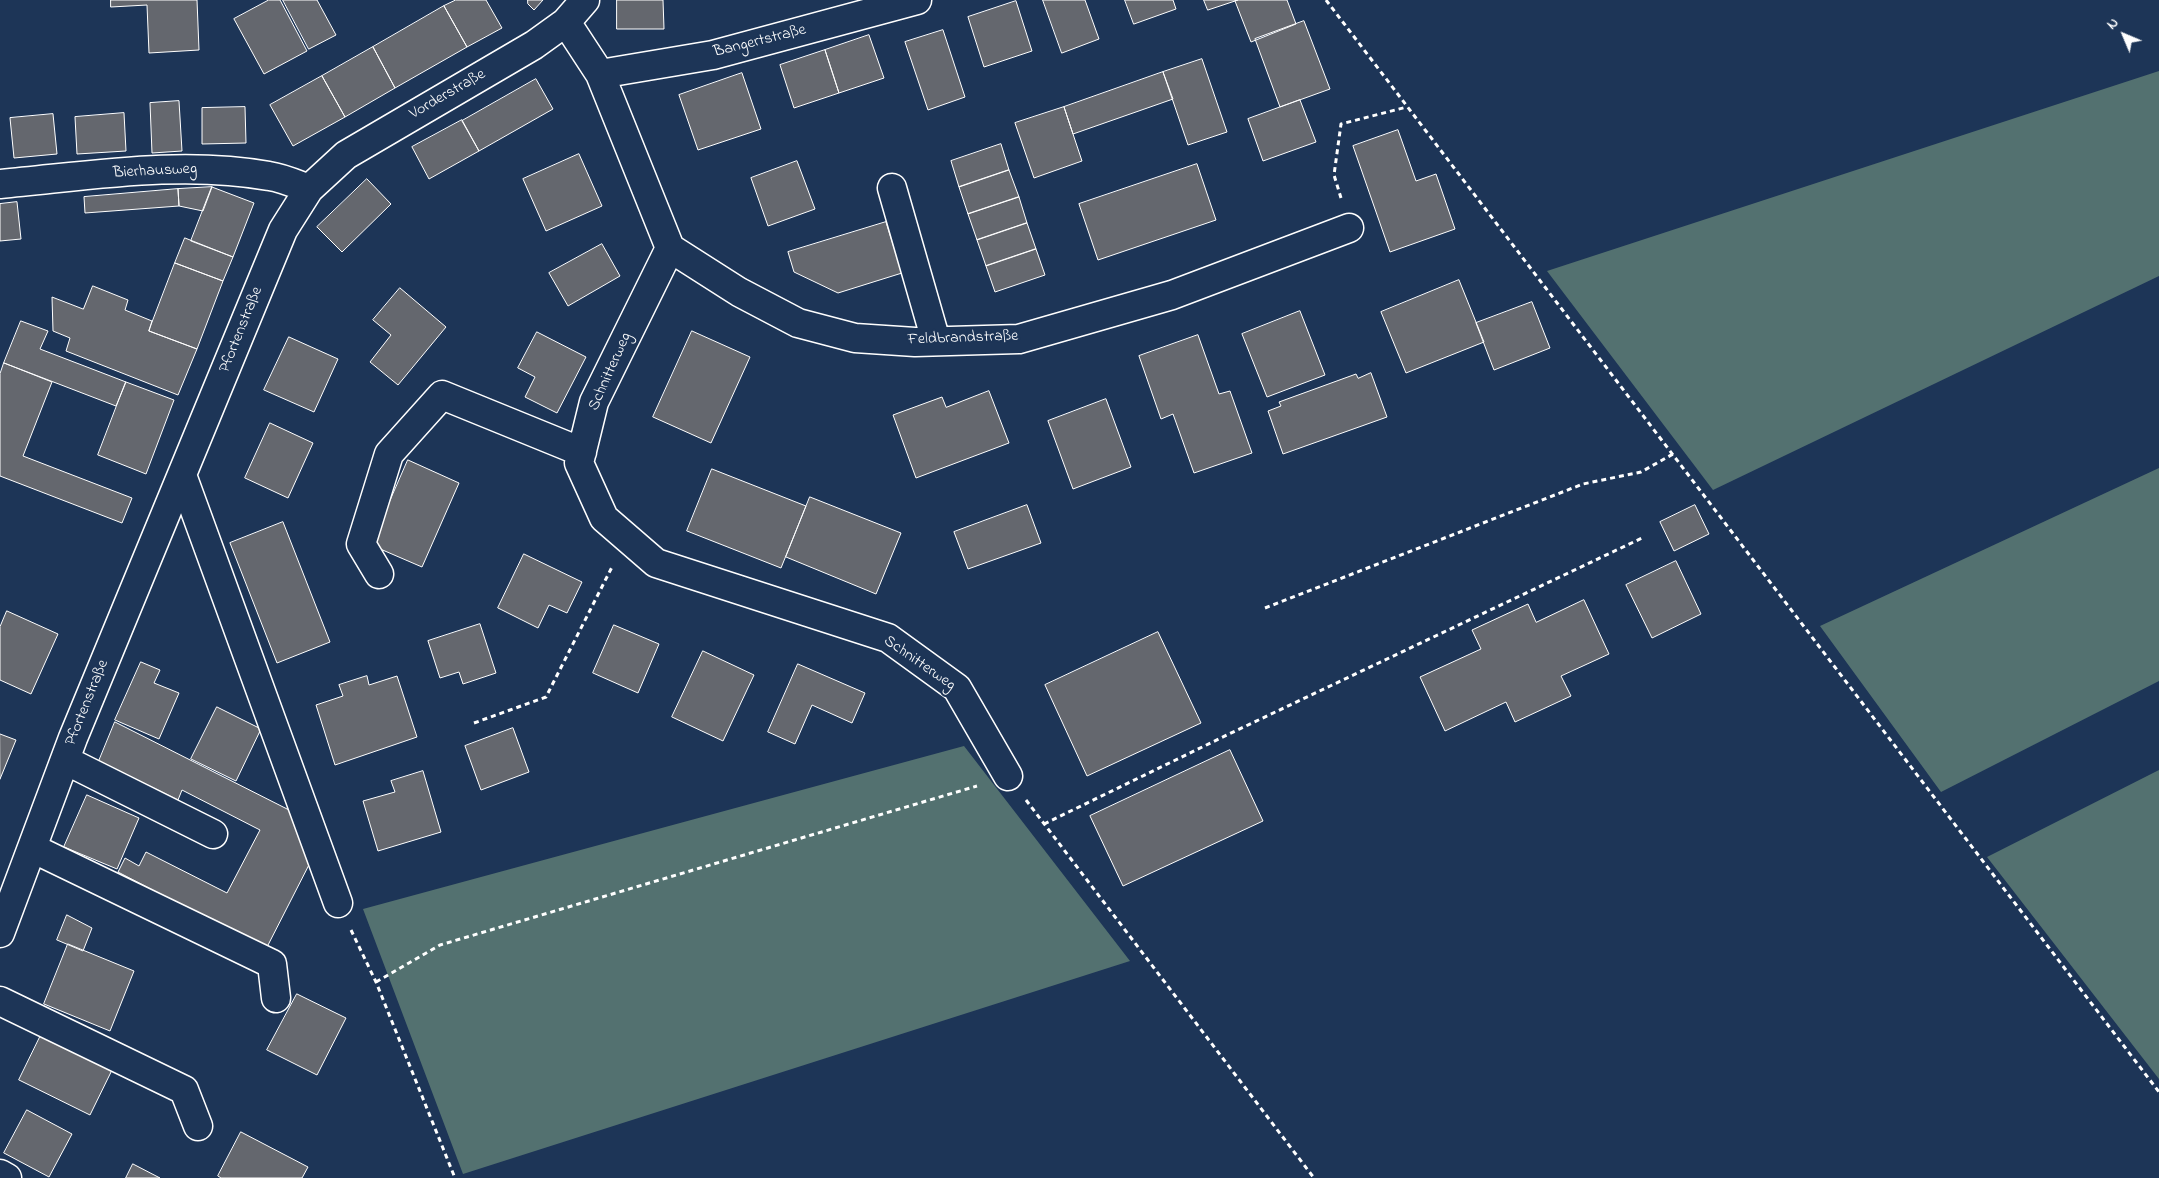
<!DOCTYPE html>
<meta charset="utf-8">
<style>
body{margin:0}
#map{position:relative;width:2159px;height:1178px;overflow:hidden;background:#1d3557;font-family:"Indie Flower",sans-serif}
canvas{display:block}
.north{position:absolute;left:2099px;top:10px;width:50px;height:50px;-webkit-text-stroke:4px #1d3557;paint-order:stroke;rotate:315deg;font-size:14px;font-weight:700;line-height:20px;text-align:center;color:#fff}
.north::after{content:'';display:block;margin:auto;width:18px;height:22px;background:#fff;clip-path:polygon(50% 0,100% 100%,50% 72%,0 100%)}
</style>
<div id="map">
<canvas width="2159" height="1178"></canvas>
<div class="north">N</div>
</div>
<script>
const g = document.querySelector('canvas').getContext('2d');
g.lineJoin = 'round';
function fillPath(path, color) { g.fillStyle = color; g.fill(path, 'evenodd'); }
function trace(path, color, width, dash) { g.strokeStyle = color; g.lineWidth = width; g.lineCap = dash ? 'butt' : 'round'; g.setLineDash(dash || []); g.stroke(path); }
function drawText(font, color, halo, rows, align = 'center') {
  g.font = font + ' "Indie Flower",sans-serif'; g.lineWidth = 4; g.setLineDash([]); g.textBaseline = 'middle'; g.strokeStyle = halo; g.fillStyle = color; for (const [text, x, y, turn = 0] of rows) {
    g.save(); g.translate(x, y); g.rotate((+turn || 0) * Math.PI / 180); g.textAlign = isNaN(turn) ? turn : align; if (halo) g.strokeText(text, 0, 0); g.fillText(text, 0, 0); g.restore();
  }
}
fillPath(new Path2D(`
 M 2159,71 L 2159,276 L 1713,490 L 1547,271 Z
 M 2159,468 L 2159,681 L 1941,792 L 1820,626 Z
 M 964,746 L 1130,961 L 463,1174 L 363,909 Z
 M 2159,770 L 2159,1079 L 1987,857 Z`), '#537170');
const building = new Path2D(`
 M 111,0 L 197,0 L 199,50 L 149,53 L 147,5 L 111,7 Z
 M 269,0 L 280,0 L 307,51 L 264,74 L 234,19 Z
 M 283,0 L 317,0 L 336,35 L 309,49 Z
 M 456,0 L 486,0 L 502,28 L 467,47 L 444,6 Z
 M 528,0 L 543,0 L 534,10 L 528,4 Z
 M 617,0 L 663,0 L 664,29 L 617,29 Z
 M 1043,0 L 1085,0 L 1099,39 L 1062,53 Z
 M 1125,0 L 1173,0 L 1176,9 L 1134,24 Z
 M 1204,0 L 1238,0 L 1208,10 Z
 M 1238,0 L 1287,0 L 1296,24 L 1251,42 L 1235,1 Z
 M 1016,1 L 1032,51 L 984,67 L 968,17 Z
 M 444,6 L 467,47 L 395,88 L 373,47 Z
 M 1304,21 L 1330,89 L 1280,107 L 1255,39 Z
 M 943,30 L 965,97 L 928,110 L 905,42 Z
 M 869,35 L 884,78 L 839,93 L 825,50 Z
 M 373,47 L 395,88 L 345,117 L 322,76 Z
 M 825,50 L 839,93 L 794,108 L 780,65 Z
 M 1202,59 L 1227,132 L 1188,145 L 1163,72 Z
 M 1163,72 L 1173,99 L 1073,134 L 1064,107 Z
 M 742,73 L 761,129 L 698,150 L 679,95 Z
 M 322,76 L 345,117 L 293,146 L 270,105 Z
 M 536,79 L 553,109 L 479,151 L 462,121 Z
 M 1300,100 L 1316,142 L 1263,161 L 1248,119 Z
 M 179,101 L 182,151 L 152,153 L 150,103 Z
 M 245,107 L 246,143 L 202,144 L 202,108 Z
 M 1064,107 L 1082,161 L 1034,178 L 1015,123 Z
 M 124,113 L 126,151 L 77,154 L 75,117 Z
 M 53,114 L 57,154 L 14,158 L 10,118 Z
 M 462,120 L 479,151 L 429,179 L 412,147 Z
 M 1398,130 L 1416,181 L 1436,174 L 1455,229 L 1390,252 L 1353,146 Z
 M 1001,144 L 1009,170 L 959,187 L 951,161 Z
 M 579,154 L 602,206 L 546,231 L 523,179 Z
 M 797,161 L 815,209 L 768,226 L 751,178 Z
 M 1197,164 L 1216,220 L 1098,260 L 1079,204 Z
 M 1009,170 L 1019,197 L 968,214 L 959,187 Z
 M 367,179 L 391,204 L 342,252 L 317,227 Z
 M 212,187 L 203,211 L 179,206 L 178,189 Z
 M 212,187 L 254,203 L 233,257 L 191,241 Z
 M 178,189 L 179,206 L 85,213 L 84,197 Z
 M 1019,197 L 1027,223 L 977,240 L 968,214 Z
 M 17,202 L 21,239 L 0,241 L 0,204 Z
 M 886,222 L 902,273 L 838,293 L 794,272 L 788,252 Z
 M 1027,223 L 1036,249 L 986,266 L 977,240 Z
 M 185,238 L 233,257 L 223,281 L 175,263 Z
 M 602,244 L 620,276 L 568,306 L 549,273 Z
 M 1036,249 L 1045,275 L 995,292 L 986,266 Z
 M 175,263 L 223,281 L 197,349 L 149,331 Z
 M 1459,280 L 1484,342 L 1406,373 L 1381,312 Z
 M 93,286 L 128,300 L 125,310 L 152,321 L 149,331 L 197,349 L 178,395 L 66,351 L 70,338 L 53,331 L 52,297 L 83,309 Z
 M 400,288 L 446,327 L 398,385 L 370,362 L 391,335 L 373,320 Z
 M 1532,302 L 1550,348 L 1494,370 L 1476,323 Z
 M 1300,311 L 1325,375 L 1267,397 L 1242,334 Z
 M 21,321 L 48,331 L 40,349 L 126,382 L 116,406 L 4,363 Z
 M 692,331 L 750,357 L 711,443 L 653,417 Z
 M 537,332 L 586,357 L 557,413 L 525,397 L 535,377 L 518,368 Z
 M 1198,335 L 1219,394 L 1230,391 L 1252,453 L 1194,473 L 1173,414 L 1161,419 L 1139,356 Z
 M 289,337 L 338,359 L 314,412 L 264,390 Z
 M 4,363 L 52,382 L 23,456 L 132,498 L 122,523 L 0,476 L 0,374 Z
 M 1371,373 L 1387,417 L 1283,454 L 1268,411 L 1281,406 L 1279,402 L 1356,374 L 1358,378 Z
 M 126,382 L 174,400 L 146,474 L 98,455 Z
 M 989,391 L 1009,443 L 916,478 L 893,415 L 942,397 L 946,407 Z
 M 1106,399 L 1131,467 L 1073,489 L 1048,421 Z
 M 270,423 L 313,443 L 288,498 L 245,478 Z
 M 408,460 L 459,483 L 422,567 L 371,545 Z
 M 712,469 L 806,506 L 781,568 L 687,531 Z
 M 810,497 L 901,533 L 876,594 L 786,557 Z
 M 1027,505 L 1041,543 L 968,569 L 954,532 Z
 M 1695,505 L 1709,534 L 1674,551 L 1660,522 Z
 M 283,522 L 330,642 L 277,663 L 230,543 Z
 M 524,554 L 582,582 L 567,613 L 549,605 L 538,628 L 498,608 Z
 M 1676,561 L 1701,614 L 1652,638 L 1626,585 Z
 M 1584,600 L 1609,654 L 1561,676 L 1571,696 L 1515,722 L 1506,702 L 1445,731 L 1420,677 L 1481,649 L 1472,630 L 1528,604 L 1536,622 Z
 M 7,611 L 58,634 L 31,694 L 0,680 L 0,627 Z
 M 480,624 L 496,673 L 463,684 L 459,672 L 440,678 L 428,641 Z
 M 614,625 L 659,644 L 638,693 L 593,673 Z
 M 1158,632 L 1201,723 L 1087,776 L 1045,685 Z
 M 703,651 L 754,675 L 723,741 L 672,717 Z
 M 141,662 L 160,670 L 154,683 L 179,693 L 159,739 L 115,720 Z
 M 798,664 L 865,693 L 852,723 L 812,705 L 795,744 L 768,732 Z
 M 367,676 L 369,685 L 397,676 L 417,737 L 335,765 L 316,705 L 343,696 L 339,685 Z
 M 217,707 L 261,729 L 236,781 L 191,759 Z
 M 115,722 L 297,814 L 314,855 L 266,949 L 118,872 L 125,858 L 139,866 L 146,852 L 227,893 L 260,830 L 182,790 L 178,800 L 99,761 Z
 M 513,728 L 529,772 L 481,790 L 465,746 Z
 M 0,734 L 16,740 L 0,779 Z
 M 1230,750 L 1263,821 L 1123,886 L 1090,816 Z
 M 423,771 L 441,832 L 378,851 L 363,801 L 395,792 L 391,781 Z
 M 87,795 L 139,818 L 117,869 L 64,847 Z
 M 67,915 L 92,928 L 83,951 L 57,940 Z
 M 68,944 L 134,971 L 110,1031 L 44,1004 Z
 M 297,994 L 346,1018 L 317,1075 L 267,1050 Z
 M 42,1033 L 113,1068 L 90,1115 L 19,1080 Z
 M 27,1110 L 72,1134 L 49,1177 L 4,1153 Z
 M 241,1132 L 308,1167 L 302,1178 L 221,1178 L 218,1176 Z
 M 133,1164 L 160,1178 L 126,1178 Z`);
fillPath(building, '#64676e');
trace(building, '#fff', 1);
const minor = new Path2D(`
 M 566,22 L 600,74 L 670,248 L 594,402 L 579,463 L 604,518 L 656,563 L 888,638 L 957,688 L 1008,776
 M 600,74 L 713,55 L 917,0
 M 0,184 C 89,176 181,160 269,176 C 283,178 296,184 309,189
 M 892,188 L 936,341
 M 670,248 L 739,292 L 798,323 L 855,338 L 915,342 L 1019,339 L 1172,295 L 1349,228
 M 182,475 L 338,903
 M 379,574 L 361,544 L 389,454 L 442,395 L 582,452
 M 65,760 L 213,834
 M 32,848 L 272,964 L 276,998
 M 0,933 L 73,738 L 283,230 L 309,189 L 346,155 L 534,45 L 566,22 L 585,0
 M 0,1001 L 184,1090 L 198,1126
 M 0,1174 L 7,1178`);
trace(minor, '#fff', 31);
trace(new Path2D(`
 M 1326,0 L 2159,1092
 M 1341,198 L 1334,175 L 1341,124 L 1407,107
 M 1265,608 L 1583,484 L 1641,472 L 1673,454
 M 474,723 L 546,697 L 612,567
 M 1026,800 L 1314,1178
 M 1044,824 L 1229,734 L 1642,538
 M 351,930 L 376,982 L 455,1178
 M 376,982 L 440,945 L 977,786`), '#fff', 3, [5, 4]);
trace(minor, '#1d3557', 28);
drawText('16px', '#fff', '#1d3557', [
 ["Bangertstraße",760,42,-14],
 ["Vorderstraße",448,95,-30],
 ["Bierhausweg",155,172,-3],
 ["Pfortenstraße",242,330,-68],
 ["Feldbrandstraße",963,339,-2],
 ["Schnitterweg",611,372,-66],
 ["Schnitterweg",919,664,35],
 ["Pfortenstraße",88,703,-68]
]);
</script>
